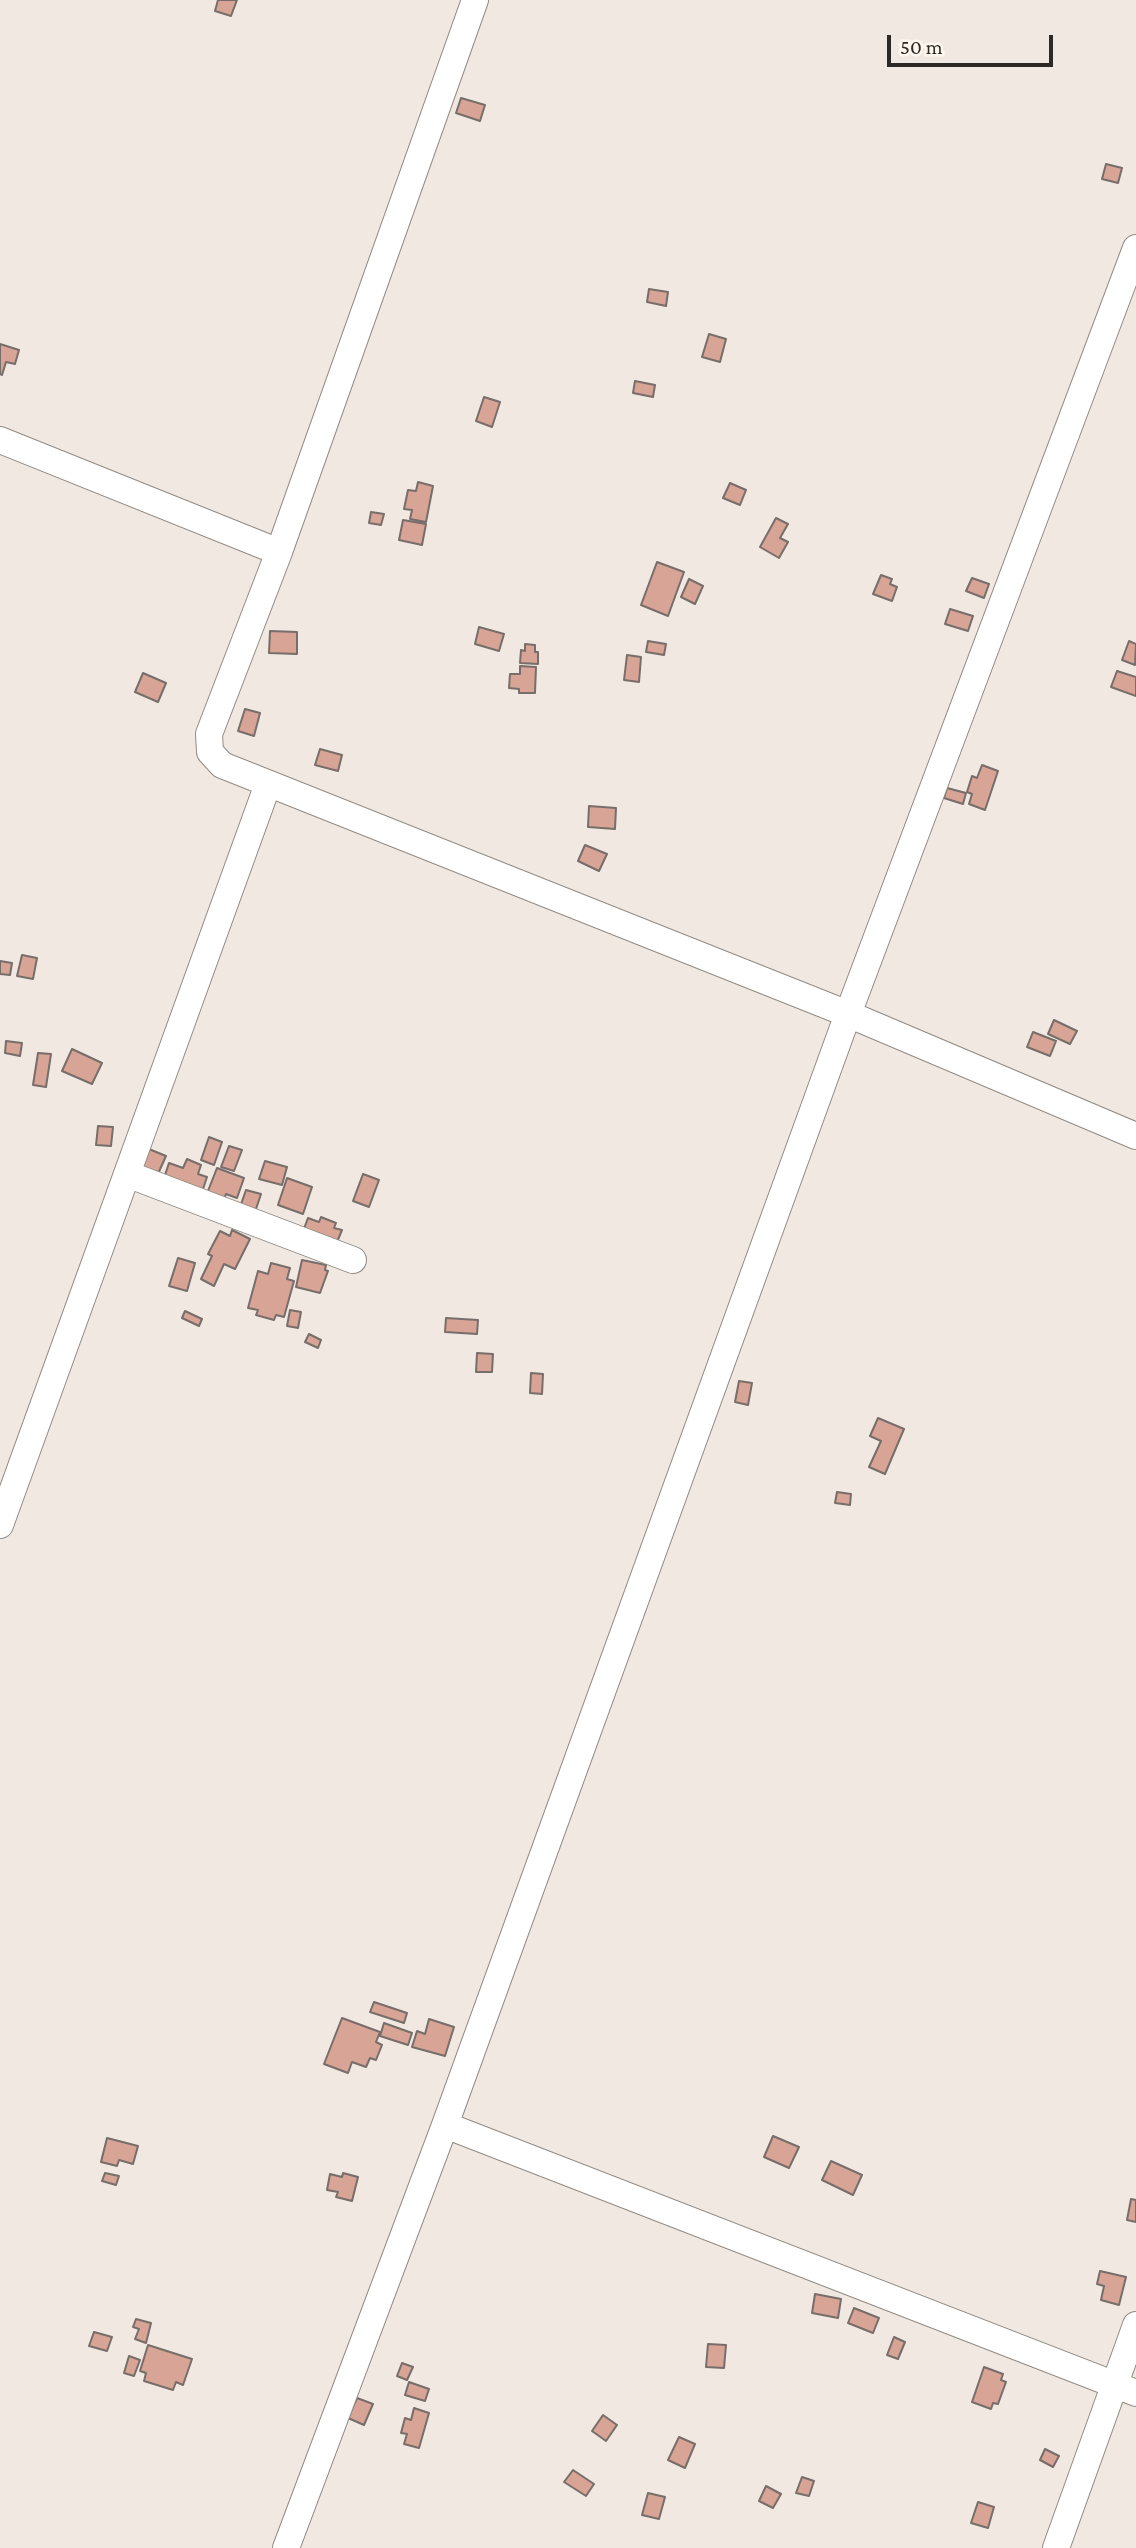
<!DOCTYPE html>
<style>
body{margin:0}
#map{position:relative;width:1136px;height:2548px;overflow:hidden;background:#f1e9e1;font-family:"Crimson Pro",serif}
canvas{display:block}
.scale{position:absolute;left:887px;top:35px;width:166px;height:32px;box-sizing:border-box;border:4px solid #2c2926;border-top:0;padding-left:9px;font-size:21px;line-height:24px;white-space:nowrap;color:#2c2926;-webkit-text-stroke:5px #fff6ee;paint-order:stroke}
</style>
<div id="map">
<canvas width="1136" height="2548"></canvas>
<div class="scale">50 m</div>
</div>
<script>
const g = document.querySelector('canvas').getContext('2d');
g.lineJoin = 'round';
function fillPath(path, color) { g.fillStyle = color; g.fill(path, 'evenodd'); }
function trace(path, color, width, dash) { g.strokeStyle = color; g.lineWidth = width; g.lineCap = dash ? 'butt' : 'round'; g.setLineDash(dash || []); g.stroke(path); }
const building = new Path2D(`
 M 218,0 L 237,0 L 231,16 L 215,11 Z
 M 461,98 L 485,105 L 480,121 L 456,113 Z
 M 1106,164 L 1122,168 L 1118,183 L 1102,179 Z
 M 649,289 L 668,292 L 666,306 L 647,302 Z
 M 709,334 L 726,339 L 720,362 L 702,357 Z
 M 0,344 L 19,350 L 15,364 L 6,362 L 2,375 L 0,374 Z
 M 635,381 L 655,385 L 653,397 L 633,393 Z
 M 484,397 L 500,402 L 492,427 L 476,421 Z
 M 418,482 L 433,486 L 426,522 L 410,519 L 412,510 L 404,509 L 408,490 L 416,491 Z
 M 730,483 L 746,490 L 740,505 L 723,498 Z
 M 371,512 L 384,514 L 381,525 L 369,523 Z
 M 776,518 L 788,524 L 780,538 L 788,542 L 779,558 L 760,547 Z
 M 403,520 L 426,524 L 422,545 L 399,540 Z
 M 657,562 L 684,572 L 668,616 L 641,605 Z
 M 881,575 L 892,579 L 890,584 L 897,587 L 892,601 L 873,594 Z
 M 972,578 L 989,584 L 984,598 L 966,591 Z
 M 689,579 L 703,586 L 695,604 L 681,597 Z
 M 950,609 L 973,616 L 968,631 L 945,624 Z
 M 479,627 L 504,634 L 499,651 L 475,644 Z
 M 270,631 L 297,632 L 297,654 L 269,653 Z
 M 648,641 L 666,644 L 664,655 L 646,652 Z
 M 1129,641 L 1136,644 L 1135,665 L 1122,660 Z
 M 525,644 L 535,645 L 535,652 L 538,652 L 538,664 L 520,663 L 521,650 L 525,651 Z
 M 627,655 L 641,657 L 639,682 L 624,680 Z
 M 520,666 L 536,667 L 535,693 L 519,693 L 519,689 L 509,688 L 510,674 L 520,674 Z
 M 1117,671 L 1136,677 L 1136,696 L 1111,687 Z
 M 143,673 L 166,683 L 158,702 L 135,692 Z
 M 245,709 L 260,713 L 254,736 L 238,731 Z
 M 320,749 L 342,755 L 338,771 L 315,765 Z
 M 982,765 L 998,771 L 985,810 L 969,804 L 972,794 L 967,792 L 972,776 L 977,778 Z
 M 947,788 L 966,793 L 963,804 L 944,798 Z
 M 589,806 L 616,808 L 615,829 L 588,827 Z
 M 585,845 L 607,854 L 599,871 L 578,861 Z
 M 22,955 L 37,958 L 33,979 L 17,976 Z
 M 0,961 L 12,963 L 10,975 L 0,974 Z
 M 1054,1020 L 1077,1031 L 1070,1044 L 1048,1034 Z
 M 1033,1032 L 1056,1041 L 1050,1056 L 1027,1047 Z
 M 6,1041 L 22,1043 L 20,1056 L 5,1053 Z
 M 72,1049 L 102,1063 L 92,1084 L 62,1071 Z
 M 38,1053 L 51,1054 L 46,1087 L 33,1085 Z
 M 98,1126 L 113,1127 L 111,1146 L 96,1145 Z
 M 209,1137 L 222,1142 L 214,1165 L 201,1160 Z
 M 229,1146 L 242,1150 L 234,1171 L 221,1167 Z
 M 144,1147 L 166,1156 L 157,1176 L 135,1167 Z
 M 187,1159 L 201,1165 L 198,1174 L 207,1177 L 202,1192 L 164,1178 L 169,1163 L 183,1168 Z
 M 265,1161 L 287,1167 L 282,1185 L 259,1179 Z
 M 217,1168 L 244,1178 L 237,1198 L 226,1194 L 223,1202 L 206,1196 Z
 M 363,1174 L 379,1180 L 369,1207 L 353,1201 Z
 M 287,1178 L 312,1187 L 303,1214 L 278,1205 Z
 M 246,1190 L 261,1194 L 255,1212 L 240,1207 Z
 M 321,1217 L 336,1223 L 334,1228 L 342,1230 L 335,1247 L 302,1234 L 308,1218 L 319,1222 Z
 M 232,1230 L 250,1239 L 235,1269 L 224,1264 L 214,1286 L 201,1279 L 212,1256 L 208,1254 L 220,1231 L 230,1236 Z
 M 178,1258 L 195,1263 L 187,1291 L 169,1286 Z
 M 302,1260 L 326,1265 L 325,1270 L 328,1271 L 320,1293 L 296,1287 Z
 M 271,1263 L 290,1268 L 287,1279 L 294,1281 L 284,1317 L 276,1315 L 274,1320 L 256,1315 L 258,1310 L 248,1308 L 258,1271 L 268,1274 Z
 M 290,1310 L 301,1312 L 298,1328 L 287,1326 Z
 M 185,1311 L 202,1319 L 199,1326 L 182,1318 Z
 M 446,1318 L 478,1320 L 477,1334 L 445,1332 Z
 M 309,1334 L 321,1340 L 318,1348 L 305,1342 Z
 M 477,1353 L 493,1354 L 492,1372 L 476,1372 Z
 M 531,1373 L 543,1374 L 542,1394 L 530,1393 Z
 M 739,1381 L 752,1383 L 748,1405 L 735,1402 Z
 M 878,1418 L 904,1429 L 885,1474 L 869,1467 L 881,1441 L 870,1436 Z
 M 837,1492 L 851,1494 L 850,1505 L 835,1503 Z
 M 374,2002 L 407,2013 L 404,2023 L 370,2012 Z
 M 342,2018 L 380,2032 L 376,2042 L 382,2045 L 376,2060 L 370,2058 L 366,2067 L 352,2062 L 348,2073 L 324,2064 Z
 M 429,2019 L 454,2027 L 445,2056 L 412,2047 L 417,2031 L 425,2034 Z
 M 384,2023 L 412,2033 L 408,2045 L 380,2036 Z
 M 773,2136 L 799,2147 L 789,2168 L 764,2157 Z
 M 107,2138 L 138,2146 L 133,2164 L 119,2160 L 117,2166 L 101,2162 Z
 M 831,2161 L 862,2175 L 853,2195 L 822,2180 Z
 M 105,2173 L 119,2176 L 116,2185 L 102,2181 Z
 M 343,2173 L 358,2177 L 352,2201 L 336,2197 L 338,2192 L 327,2190 L 330,2174 L 342,2177 Z
 M 1131,2199 L 1136,2200 L 1136,2222 L 1127,2220 Z
 M 1100,2271 L 1126,2277 L 1119,2305 L 1101,2300 L 1104,2286 L 1097,2284 Z
 M 815,2294 L 841,2299 L 838,2318 L 812,2313 Z
 M 854,2308 L 879,2318 L 873,2333 L 848,2323 Z
 M 136,2319 L 151,2323 L 146,2343 L 135,2339 L 139,2329 L 133,2327 Z
 M 94,2332 L 112,2337 L 107,2351 L 89,2346 Z
 M 894,2337 L 905,2342 L 898,2359 L 887,2355 Z
 M 708,2344 L 726,2345 L 724,2368 L 706,2367 Z
 M 148,2345 L 192,2359 L 183,2385 L 176,2382 L 173,2390 L 144,2381 L 146,2373 L 140,2371 Z
 M 129,2356 L 140,2360 L 134,2376 L 124,2373 Z
 M 402,2363 L 413,2367 L 407,2380 L 397,2376 Z
 M 984,2367 L 1003,2374 L 1001,2380 L 1006,2382 L 998,2404 L 993,2403 L 991,2409 L 972,2402 Z
 M 409,2382 L 429,2389 L 425,2401 L 405,2395 Z
 M 357,2398 L 373,2404 L 364,2425 L 348,2418 Z
 M 414,2408 L 429,2413 L 419,2448 L 404,2444 L 407,2434 L 401,2433 L 405,2418 L 411,2420 Z
 M 603,2415 L 617,2425 L 606,2441 L 592,2431 Z
 M 679,2437 L 695,2444 L 685,2468 L 668,2460 Z
 M 1045,2449 L 1059,2456 L 1053,2467 L 1040,2460 Z
 M 573,2470 L 594,2484 L 586,2496 L 564,2482 Z
 M 802,2477 L 814,2481 L 809,2496 L 796,2493 Z
 M 766,2486 L 781,2494 L 773,2508 L 759,2501 Z
 M 648,2493 L 665,2497 L 659,2519 L 642,2515 Z
 M 978,2502 L 994,2507 L 988,2528 L 971,2523 Z`);
fillPath(building, '#d7a495');
trace(building, '#776d6a', 2);
const minor = new Path2D(`
 M 475,0 L 279,552 L 209,734 L 210,752 L 222,765 L 848,1014 L 1136,1136
 M 0,440 L 279,552
 M 127,1174 L 353,1260
 M 0,1525 L 268,784
 M 445,2125 L 1136,2393
 M 286,2548 L 445,2125 L 848,1014 L 1136,248
 M 1056,2548 L 1136,2325`);
trace(minor, '#928b83', 28);
trace(minor, '#fff', 26);
</script>
